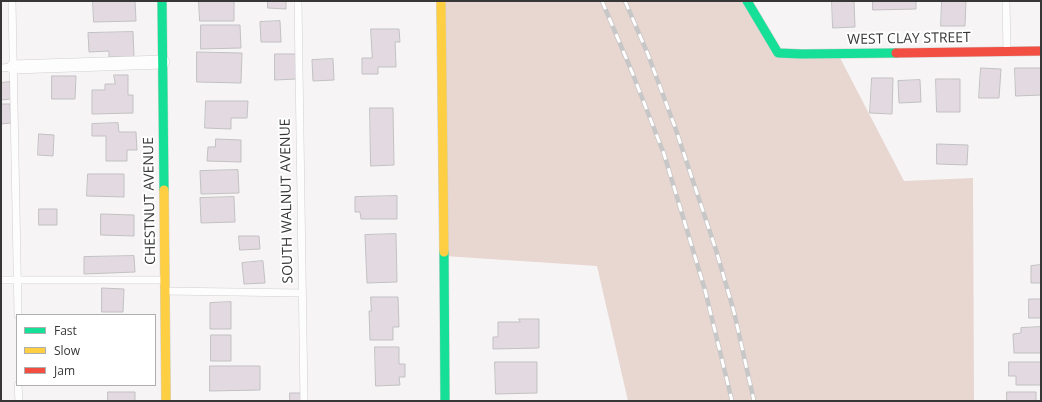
<!DOCTYPE html>
<style>
body{margin:0}
#map{position:relative;width:1042px;height:402px;overflow:hidden;background:#f6f4f5;font-family:"Open Sans",sans-serif}
canvas{display:block}
.frame{position:absolute;inset:0;border:2px solid #383737;pointer-events:none}
.legend{position:absolute;left:16px;top:314px;width:140px;height:72px;box-sizing:border-box;background:#fff;border:1px solid #afafaf;margin:0;padding:5px 7px;list-style:none;font-size:12px;color:#383737}
.legend li{display:flex;align-items:center;gap:8px;height:20px}
.legend b{width:20px;border:1px solid #afafaf}
</style>
<div id="map">
<canvas width="1042" height="402"></canvas>
<div class="frame"></div>
<ul class="legend">
<li><b style="height:5px;background:#16e098"></b>Fast</li>
<li><b style="height:5px;background:#ffcf43"></b>Slow</li>
<li><b style="height:5px;background:#f24e42"></b>Jam</li>
</ul>
</div>
<script>
const g = document.querySelector('canvas').getContext('2d');
g.lineJoin = 'round';
function fillPath(path, color) { g.fillStyle = color; g.fill(path, 'evenodd'); }
function trace(path, color, width, dash) { g.strokeStyle = color; g.lineWidth = width; g.lineCap = dash ? 'butt' : 'round'; g.setLineDash(dash || []); g.stroke(path); }
function drawText(font, color, halo, rows, align = 'center') {
  g.font = font + ' "Open Sans",sans-serif'; g.lineWidth = 4; g.setLineDash([]); g.textBaseline = 'middle'; g.strokeStyle = halo; g.fillStyle = color; for (const [text, x, y, turn = 0] of rows) {
    g.save(); g.translate(x, y); g.rotate((+turn || 0) * Math.PI / 180); g.textAlign = isNaN(turn) ? turn : align; if (halo) g.strokeText(text, 0, 0); g.fillText(text, 0, 0); g.restore();
  }
}
fillPath(new Path2D(`
 M 441,1 L 747,1 L 778,53 L 838,54 L 904,181 L 973,178 L 974,401 L 628,401 L 597,266 L 444,256 Z`), '#e8d6d1');
const building = new Path2D(`
 M 93,1 L 135,1 L 136,21 L 94,22 Z
 M 199,1 L 234,1 L 234,21 L 200,21 Z
 M 268,1 L 286,1 L 286,9 L 268,8 Z
 M 832,1 L 854,1 L 855,27 L 833,28 Z
 M 873,1 L 916,1 L 916,9 L 873,10 Z
 M 942,1 L 966,1 L 965,26 L 941,26 Z
 M 280,21 L 281,42 L 261,42 L 260,22 Z
 M 201,25 L 240,25 L 241,48 L 201,49 Z
 M 371,29 L 399,29 L 400,42 L 395,42 L 396,67 L 378,67 L 378,74 L 362,74 L 362,58 L 372,58 Z
 M 133,32 L 134,57 L 109,57 L 109,51 L 89,52 L 88,33 Z
 M 197,52 L 242,53 L 241,83 L 197,82 Z
 M 275,54 L 296,54 L 296,79 L 275,80 Z
 M 333,59 L 334,80 L 313,81 L 312,60 Z
 M 981,68 L 1001,69 L 999,98 L 979,98 Z
 M 1015,68 L 1041,68 L 1041,95 L 1016,96 Z
 M 114,75 L 128,75 L 128,95 L 133,95 L 133,113 L 92,114 L 92,90 L 105,90 L 105,84 L 115,84 Z
 M 52,76 L 76,76 L 75,99 L 52,99 Z
 M 872,78 L 893,78 L 892,114 L 870,113 Z
 M 936,79 L 960,79 L 960,112 L 937,112 Z
 M 920,80 L 921,102 L 899,103 L 898,81 Z
 M 10,82 L 11,99 L 1,100 L 1,83 Z
 M 206,101 L 248,101 L 247,118 L 231,118 L 231,129 L 205,128 Z
 M 1,104 L 10,104 L 11,123 L 1,124 Z
 M 370,108 L 393,108 L 394,165 L 371,166 Z
 M 118,123 L 119,132 L 136,132 L 137,150 L 127,150 L 127,161 L 106,161 L 106,136 L 92,136 L 92,124 Z
 M 39,134 L 54,135 L 53,156 L 38,155 Z
 M 216,139 L 241,140 L 241,162 L 207,161 L 208,147 L 215,147 Z
 M 937,144 L 968,145 L 967,165 L 937,164 Z
 M 238,170 L 239,193 L 201,194 L 200,171 Z
 M 88,174 L 124,174 L 124,197 L 87,196 Z
 M 397,196 L 397,219 L 361,219 L 360,212 L 355,212 L 355,197 Z
 M 234,197 L 235,222 L 201,223 L 200,198 Z
 M 39,209 L 57,209 L 57,225 L 39,225 Z
 M 101,214 L 134,215 L 134,236 L 101,235 Z
 M 396,234 L 397,282 L 367,283 L 365,235 Z
 M 239,236 L 259,236 L 260,249 L 240,250 Z
 M 134,256 L 135,272 L 84,274 L 84,257 Z
 M 263,261 L 265,283 L 244,284 L 242,263 Z
 M 1041,265 L 1041,283 L 1031,283 L 1031,266 Z
 M 102,288 L 124,289 L 123,312 L 102,312 Z
 M 371,297 L 398,297 L 399,327 L 393,327 L 393,340 L 370,340 L 369,311 L 371,311 Z
 M 1029,299 L 1041,299 L 1041,318 L 1029,318 Z
 M 231,302 L 231,329 L 210,329 L 210,303 Z
 M 519,319 L 539,319 L 539,348 L 493,349 L 493,337 L 498,337 L 498,322 L 520,322 Z
 M 1041,327 L 1041,353 L 1014,353 L 1013,334 L 1021,333 L 1021,328 Z
 M 211,335 L 231,335 L 231,361 L 211,361 Z
 M 375,347 L 399,347 L 399,364 L 405,364 L 405,377 L 399,377 L 400,385 L 376,386 Z
 M 495,362 L 537,362 L 537,393 L 496,394 Z
 M 1009,362 L 1041,362 L 1041,385 L 1016,385 L 1016,376 L 1009,376 Z
 M 210,366 L 260,366 L 260,390 L 210,391 Z
 M 108,392 L 135,392 L 135,401 L 108,401 Z
 M 1007,392 L 1036,392 L 1036,401 L 1007,401 Z
 M 290,393 L 301,393 L 301,401 L 290,401 Z`);
fillPath(building, '#e2dae0');
trace(building, '#c2c1c2', 1);
const lane = new Path2D(`
 M 12,1 L 18,315
 M 298,1 L 304,401
 M 1006,1 L 1007,51
 M 1,68 L 13,67
 M 1,280 L 163,280
 M 166,291 L 302,293
 M 18,385 L 19,401`);
const street = new Path2D(`
 M 13,67 L 163,62`);
const fast = new Path2D(`
 M 162,1 L 164,190
 M 747,1 L 778,53 L 802,54 L 896,53
 M 444,252 L 445,401`);
const slow = new Path2D(`
 M 441,1 L 444,252
 M 164,190 L 166,401`);
const jam = new Path2D(`
 M 896,53 L 1041,51`);
trace(lane, '#d1d0d0', 8);
trace(street, '#d1d0d0', 14);
trace(fast, '#d1d0d0', 10);
trace(slow, '#d1d0d0', 10);
trace(jam, '#d1d0d0', 10);
trace(lane, '#fefdfe', 7);
trace(street, '#fefdfe', 13);
trace(fast, '#16e098', 9);
trace(slow, '#ffcf43', 9);
trace(jam, '#f24e42', 9);
const rail = new Path2D(`
 M 602,1 L 632,72 L 664,154 L 705,290 L 732,401
 M 625,1 L 647,52 L 675,127 L 716,250 L 734,312 L 754,401`);
trace(rail, '#c8c7c7', 4.5);
trace(rail, '#fff', 3, [9]);
drawText('14px', '#383737', '#fff', [
 ["WEST CLAY STREET",909,39,-1],
 ["CHESTNUT AVENUE",150,201,-91],
 ["SOUTH WALNUT AVENUE",287,201,-91]
]);
</script>
